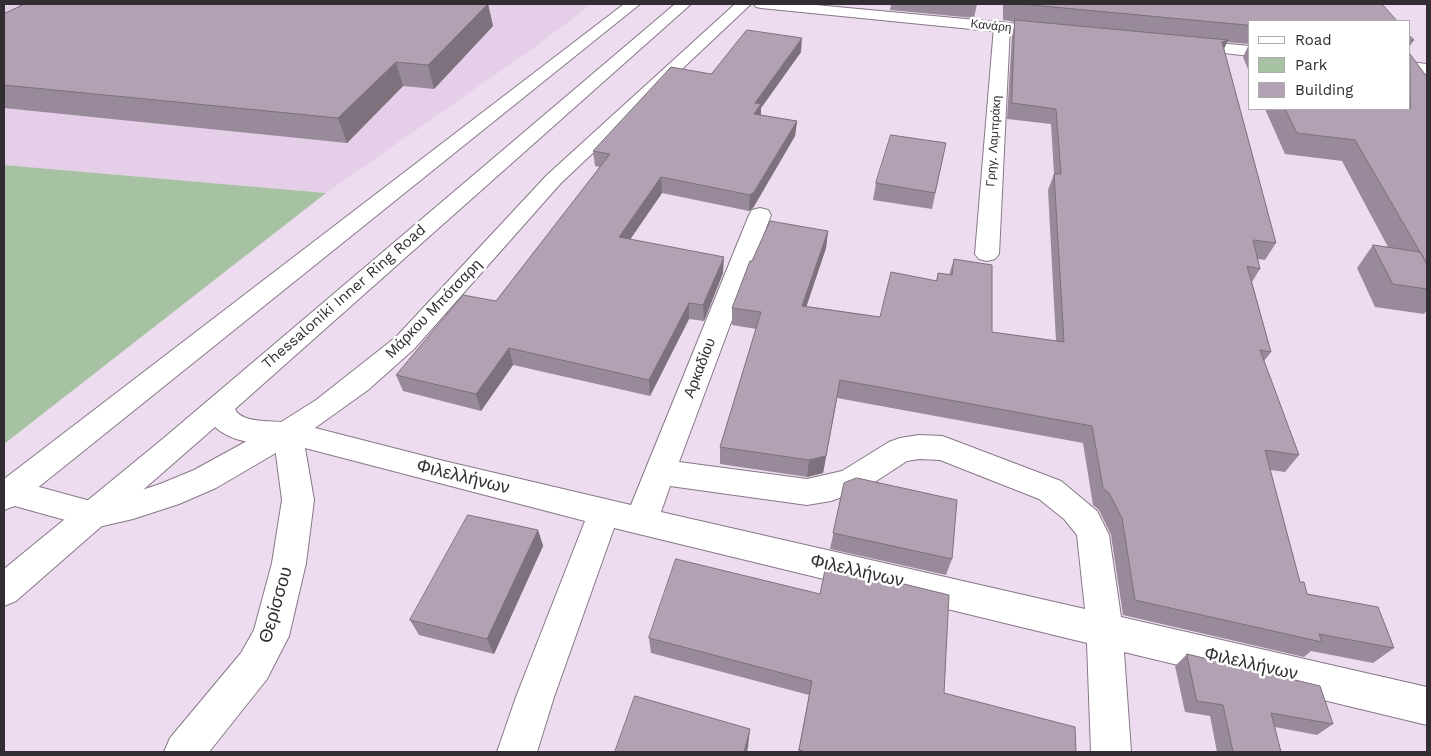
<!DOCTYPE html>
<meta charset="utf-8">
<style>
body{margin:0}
#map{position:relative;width:1431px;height:756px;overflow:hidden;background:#eddcef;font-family:"Work Sans",sans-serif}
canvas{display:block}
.frame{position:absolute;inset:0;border:5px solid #322c33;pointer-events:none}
.legend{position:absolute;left:1248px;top:20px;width:162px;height:90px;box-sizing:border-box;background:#fff;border:1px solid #adabad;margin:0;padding:6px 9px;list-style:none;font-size:15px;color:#322c33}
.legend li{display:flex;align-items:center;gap:10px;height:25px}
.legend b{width:25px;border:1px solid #adabad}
</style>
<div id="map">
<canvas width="1431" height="756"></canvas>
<div class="frame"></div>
<ul class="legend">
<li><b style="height:6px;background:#fff"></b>Road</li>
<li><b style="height:14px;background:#a7c2a2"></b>Park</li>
<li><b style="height:14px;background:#b1a1b3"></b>Building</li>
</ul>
</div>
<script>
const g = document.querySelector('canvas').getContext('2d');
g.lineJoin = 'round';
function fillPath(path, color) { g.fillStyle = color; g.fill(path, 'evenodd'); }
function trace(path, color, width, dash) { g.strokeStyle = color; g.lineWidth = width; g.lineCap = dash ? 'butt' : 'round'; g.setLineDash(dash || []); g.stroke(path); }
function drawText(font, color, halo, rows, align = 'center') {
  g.font = font + ' "Work Sans",sans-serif'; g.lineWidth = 5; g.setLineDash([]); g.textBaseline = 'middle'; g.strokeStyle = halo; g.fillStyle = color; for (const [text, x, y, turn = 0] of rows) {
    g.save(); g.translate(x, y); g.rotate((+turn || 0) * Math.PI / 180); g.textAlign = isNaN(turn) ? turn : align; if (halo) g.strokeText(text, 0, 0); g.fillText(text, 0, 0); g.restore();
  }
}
fillPath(new Path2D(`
 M 9,4 L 592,4 L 532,49 L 326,193 L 4,165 L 4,6 Z`), '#e5cee7');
fillPath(new Path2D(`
 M 4,165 L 326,193 L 4,444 Z`), '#a7c2a2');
const minor = new Path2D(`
 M 1002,22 L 1008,24 L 1010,27 L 999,254 L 995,259 L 987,261 L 979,259 L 975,254 L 994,27 L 996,24 Z
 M 760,208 L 768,210 L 771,215 L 679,462 L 807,479 L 842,471 L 889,442 L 900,438 L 919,435 L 942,436 L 953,440 L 1061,481 L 1097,511 L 1109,535 L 1121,617 L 1427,687 L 1427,725 L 1124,652 L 1131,752 L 1091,752 L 1087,643 L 614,528 L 554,697 L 537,752 L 497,752 L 516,697 L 585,521 L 305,448 L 314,500 L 306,563 L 289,636 L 267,679 L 209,752 L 164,752 L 170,738 L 241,653 L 254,630 L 272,563 L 282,500 L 273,432 L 278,424 L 288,421 L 444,461 L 631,505 L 749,215 L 752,210 ZM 919,459 L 940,460 L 1039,499 L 1064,519 L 1077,535 L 1085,609 L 661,512 L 670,486 L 807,505 L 831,501 L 864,489 L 907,461 Z`);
const secondary = new Path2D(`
 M 735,4 L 751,4 L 561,183 L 414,349 L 368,390 L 298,440 L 216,488 L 179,504 L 133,519 L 94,528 L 4,503 L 4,481 L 10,479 L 94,502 L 133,493 L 160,484 L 194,470 L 278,424 L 316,400 L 396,337 L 547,175 Z
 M 754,4 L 805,4 L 1051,27 L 1057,29 L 1059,32 L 1057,35 L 1051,37 L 761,8 L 756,7 Z
 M 1186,40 L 1250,46 L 1250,56 L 1180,48 L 1178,45 L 1180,42 Z
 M 1410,62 L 1427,64 L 1427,74 L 1410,72 Z`);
const trunk = new Path2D(`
 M 624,4 L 640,4 L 15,506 L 4,510 L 4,479 Z
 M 675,4 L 691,4 L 235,409 C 242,426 283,419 298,424 L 303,432 L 298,440 C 274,448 235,445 215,427 L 16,601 L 4,606 L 4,569 L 165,437 Z`);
trace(minor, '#877788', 2);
trace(secondary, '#877788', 2);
trace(trunk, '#877788', 2);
fillPath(minor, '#fff');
fillPath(secondary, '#fff');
fillPath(trunk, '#fff');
fillPath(new Path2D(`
 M 18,4 L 488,4 L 493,26 L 434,89 L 403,86 L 347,143 L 4,108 L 4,14 L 20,6 Z
 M 891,4 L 977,4 L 974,18 L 890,10 Z
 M 1003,4 L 1382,4 L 1250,21 L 1250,74 L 1243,57 L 1249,44 L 1227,42 L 1224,49 L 1276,243 L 1265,260 L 1258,259 L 1260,269 L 1252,282 L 1271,352 L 1264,361 L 1299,455 L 1285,472 L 1270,470 L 1300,582 L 1307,594 L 1394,648 L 1373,663 L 1311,651 L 1304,657 L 1123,615 L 1111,535 L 1099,510 L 1093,505 L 1083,443 L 837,398 L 823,473 L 807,477 L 720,464 L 720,447 L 756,329 L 732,325 L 732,308 L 752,261 L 828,231 L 826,248 L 806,306 L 880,317 L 936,281 L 938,273 L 949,275 L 954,259 L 992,332 L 1056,341 L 1048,190 L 1054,174 L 1051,124 L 1007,119 L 1012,34 L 1015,22 L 1003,20 Z
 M 1410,36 L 1414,40 L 1410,46 Z
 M 801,52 L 761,108 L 761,115 L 797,121 L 795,136 L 753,208 L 749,211 L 662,193 L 630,239 L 723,273 L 704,321 L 689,319 L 650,396 L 513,365 L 481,411 L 403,391 L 396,375 L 496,301 L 600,167 L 595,166 L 593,151 L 711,74 Z
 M 1427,77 L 1427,310 L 1424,314 L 1375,307 L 1357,268 L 1373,245 L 1388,247 L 1342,161 L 1285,154 L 1265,109 L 1410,109 Z
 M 946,143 L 932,209 L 873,200 L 876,183 Z
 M 844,483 L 952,559 L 946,575 L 830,549 Z
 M 538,530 L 543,546 L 494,654 L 419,635 L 410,620 Z
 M 649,638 L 944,693 L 1076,752 L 798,752 L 809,695 L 651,653 Z
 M 1187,654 L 1333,724 L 1317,735 L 1275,727 L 1281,752 L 1217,752 L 1210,716 L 1185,712 L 1175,666 Z`), '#988a9a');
fillPath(new Path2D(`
 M 488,4 L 493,26 L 434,89 L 428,65 Z
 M 802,38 L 801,52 L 761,108 L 761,119 L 754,129 L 755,103 Z
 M 1228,40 L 1221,55 L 1222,42 Z
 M 396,62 L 403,86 L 347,143 L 338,118 Z
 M 797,121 L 795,136 L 753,208 L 749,211 L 750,195 Z
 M 661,177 L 662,193 L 621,253 L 619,237 Z
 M 828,231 L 826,248 L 801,323 L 802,306 Z
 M 724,257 L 723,273 L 704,321 L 703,305 Z
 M 689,303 L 689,319 L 650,396 L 649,380 Z
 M 509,348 L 513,365 L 481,411 L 476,394 Z
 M 837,398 L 823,473 L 807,477 L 809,460 Z
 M 538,530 L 543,546 L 494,654 L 487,639 Z
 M 750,729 L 748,747 L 747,752 L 744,752 Z`), '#7c717d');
const building = new Path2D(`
 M 25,4 L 488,4 L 428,65 L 396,62 L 338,118 L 4,85 L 4,14 Z
 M 1021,4 L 1382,4 L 1397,21 L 1250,21 L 1250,25 Z
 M 1015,20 L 1228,40 L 1222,42 L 1276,243 L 1253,240 L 1260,269 L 1247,266 L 1271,352 L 1260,350 L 1299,455 L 1265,450 L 1300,582 L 1304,582 L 1307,594 L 1378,607 L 1394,648 L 1319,634 L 1322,642 L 1135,600 L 1122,518 L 1109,493 L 1103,488 L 1092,426 L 840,380 L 826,456 L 809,460 L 720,447 L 761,312 L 732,308 L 750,261 L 752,261 L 770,221 L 828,231 L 802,306 L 880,317 L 891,272 L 937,281 L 938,273 L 952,275 L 954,259 L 992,265 L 992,332 L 1064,342 L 1054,174 L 1061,174 L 1056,109 L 1012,103 Z
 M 747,30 L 802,38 L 755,103 L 761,104 L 754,114 L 797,121 L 754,192 L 750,195 L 661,177 L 619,237 L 724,257 L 703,305 L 689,303 L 649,380 L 509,348 L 476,394 L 396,375 L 463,295 L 496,301 L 610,154 L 593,151 L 671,67 L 711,74 Z
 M 1410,36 L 1414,40 L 1410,40 Z
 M 1410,54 L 1427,77 L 1427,264 L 1355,140 L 1297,133 L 1285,109 L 1410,109 Z
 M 891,135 L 946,143 L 935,193 L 876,183 Z
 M 1373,245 L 1420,252 L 1427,264 L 1427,289 L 1393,284 Z
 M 857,478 L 957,500 L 952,559 L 833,533 L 844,483 Z
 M 468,515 L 538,530 L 487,639 L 410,620 Z
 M 676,559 L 820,594 L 826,565 L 949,595 L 944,693 L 1075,727 L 1076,752 L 806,752 L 799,750 L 812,681 L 649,638 Z
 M 1187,654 L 1320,686 L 1333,724 L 1271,713 L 1281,752 L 1233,752 L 1223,705 L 1197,701 Z
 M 635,696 L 750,729 L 744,752 L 615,752 Z`);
fillPath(building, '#b1a1b3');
trace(building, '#7c717d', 1);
drawText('12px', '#322c33', '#fff', [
 ["Κανάρη",991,26,6],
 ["Γρηγ. Λαμπράκη",994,141,-86]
]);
drawText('15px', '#322c33', '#fff', [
 ["Thessaloniki Inner Ring Road",344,297,-41],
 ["Μάρκου Μπότσαρη",434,309,-46],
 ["Αρκαδίου",700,368,-69]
]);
drawText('18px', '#322c33', '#fff', [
 ["Φιλελλήνων",463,477,14],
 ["Φιλελλήνων",857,571,13],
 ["Θερίσσου",276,605,-74],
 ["Φιλελλήνων",1251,664,13]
]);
</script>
